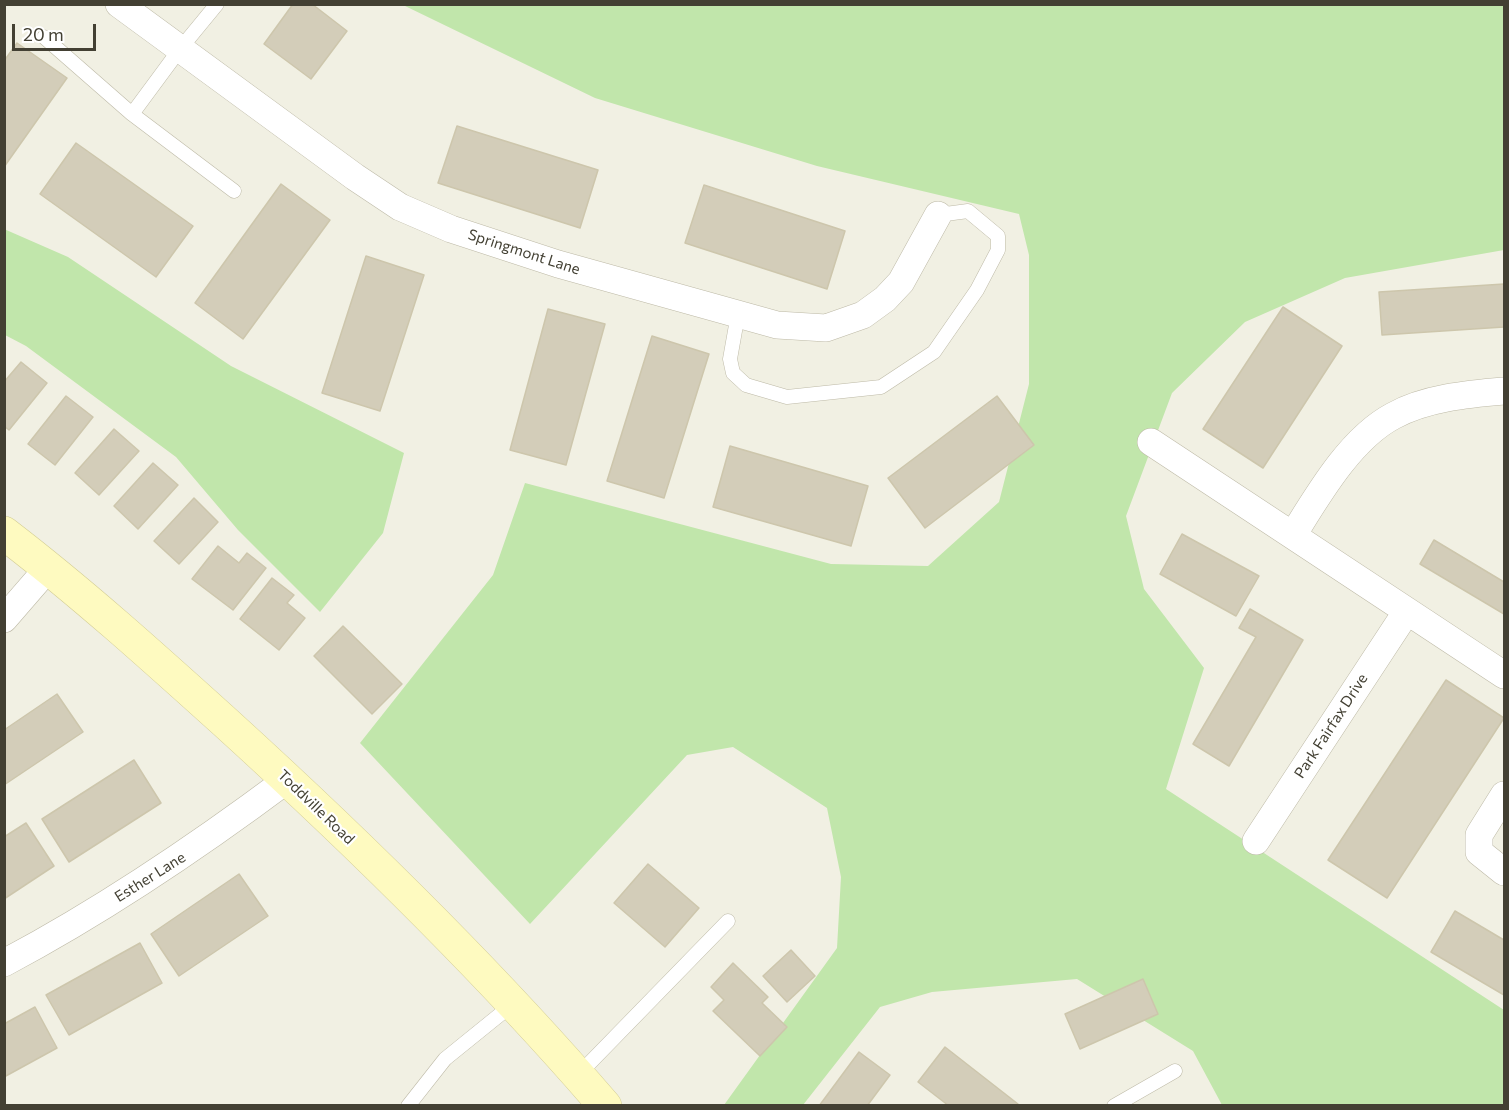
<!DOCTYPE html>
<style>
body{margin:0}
#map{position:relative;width:1509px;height:1110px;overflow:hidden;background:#f1f0e3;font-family:Commissioner,sans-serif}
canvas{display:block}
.frame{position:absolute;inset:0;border:6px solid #434033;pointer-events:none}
.scale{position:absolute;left:12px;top:24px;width:84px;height:27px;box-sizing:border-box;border:3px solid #434033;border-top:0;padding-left:8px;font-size:18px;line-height:21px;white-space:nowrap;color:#434033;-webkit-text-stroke:4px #fff;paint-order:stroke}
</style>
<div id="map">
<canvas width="1509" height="1110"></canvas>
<div class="frame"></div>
<div class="scale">20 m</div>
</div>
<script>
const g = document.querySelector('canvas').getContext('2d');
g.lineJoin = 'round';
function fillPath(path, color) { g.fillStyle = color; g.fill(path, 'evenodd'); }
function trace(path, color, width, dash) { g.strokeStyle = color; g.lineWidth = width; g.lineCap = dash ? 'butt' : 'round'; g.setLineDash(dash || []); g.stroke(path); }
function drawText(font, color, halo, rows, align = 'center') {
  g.font = font + ' Commissioner,sans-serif'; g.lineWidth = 4.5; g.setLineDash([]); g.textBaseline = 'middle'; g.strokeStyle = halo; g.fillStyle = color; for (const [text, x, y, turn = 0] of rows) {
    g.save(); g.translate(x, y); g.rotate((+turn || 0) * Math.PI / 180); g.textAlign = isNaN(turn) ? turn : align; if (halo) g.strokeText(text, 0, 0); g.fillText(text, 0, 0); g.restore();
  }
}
fillPath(new Path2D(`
 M 403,5 L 1504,5 L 1504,250 L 1345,278 L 1245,322 L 1172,393 L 1126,516 L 1144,589 L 1204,668 L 1166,789 L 1504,1010 L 1504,1105 L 1222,1105 L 1193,1051 L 1077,979 L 932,992 L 880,1007 L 803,1105 L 724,1105 L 837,948 L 841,877 L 827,808 L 733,747 L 687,755 L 530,924 L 360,743 L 493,575 L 525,483 L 831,564 L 928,566 L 999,502 L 1029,384 L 1029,255 L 1019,214 L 817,166 L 595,98 Z
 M 4,229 L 68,257 L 231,366 L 404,453 L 383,533 L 320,612 L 238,530 L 176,457 L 26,346 L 5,335 Z`), '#c1e6ab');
const building = new Path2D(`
 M 293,4 L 312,4 L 347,31 L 311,79 L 264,44 Z
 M 17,43 L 67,78 L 4,167 L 4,61 Z
 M 457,126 L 598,170 L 580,228 L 438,183 Z
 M 76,143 L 193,226 L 156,277 L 40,194 Z
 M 281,184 L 330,220 L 243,339 L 195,303 Z
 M 704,185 L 845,231 L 827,289 L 685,243 Z
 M 366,256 L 424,275 L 380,411 L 322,393 Z
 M 1504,284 L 1504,327 L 1382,335 L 1379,292 Z
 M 1283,307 L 1342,346 L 1263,468 L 1203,429 Z
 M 548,309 L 605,324 L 566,465 L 510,450 Z
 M 652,336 L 709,354 L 664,498 L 607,481 Z
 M 21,362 L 47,383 L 9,430 L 4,426 L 4,382 Z
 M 66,396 L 93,417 L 55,465 L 28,444 Z
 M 997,396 L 1034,445 L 925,528 L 888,478 Z
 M 114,429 L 139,451 L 99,495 L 75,473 Z
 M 730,446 L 868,486 L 851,546 L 713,507 Z
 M 153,463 L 178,485 L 138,529 L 114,506 Z
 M 194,498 L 218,522 L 179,564 L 154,541 Z
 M 1182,534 L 1259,576 L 1236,616 L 1160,574 Z
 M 1434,540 L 1504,582 L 1504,614 L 1420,564 Z
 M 218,546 L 239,563 L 247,553 L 266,568 L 233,610 L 192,579 Z
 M 272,578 L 294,595 L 287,603 L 305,618 L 279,650 L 240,619 Z
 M 1250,609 L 1303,640 L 1229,766 L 1193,744 L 1256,637 L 1239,628 Z
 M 343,626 L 402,684 L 372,714 L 314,656 Z
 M 1446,680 L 1504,718 L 1387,898 L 1328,860 Z
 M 57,694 L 83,732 L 4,785 L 4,730 Z
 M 134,760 L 161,803 L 69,862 L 42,819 Z
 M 26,823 L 54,866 L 4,899 L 4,837 Z
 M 648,864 L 699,908 L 665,947 L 614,903 Z
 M 239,874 L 268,916 L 179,976 L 151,934 Z
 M 1455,911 L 1504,940 L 1504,995 L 1431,952 Z
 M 140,943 L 162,983 L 69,1035 L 46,995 Z
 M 791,950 L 815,976 L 787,1002 L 763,976 Z
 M 733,963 L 768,997 L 762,1003 L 787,1027 L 760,1056 L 713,1011 L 724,1000 L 711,987 Z
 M 1143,979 L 1158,1014 L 1080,1049 L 1065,1014 Z
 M 35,1007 L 57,1048 L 4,1077 L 4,1024 Z
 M 945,1047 L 1018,1104 L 1017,1106 L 949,1106 L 918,1082 Z
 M 859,1052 L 890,1075 L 867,1106 L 819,1106 Z`);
fillPath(building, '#d3cdb9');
trace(building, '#cdc6ac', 1.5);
const lane = new Path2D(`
 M 44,37 L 132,114 L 180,49 L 217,4
 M 132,114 L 234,191
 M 738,314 L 730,359 L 733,373 L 746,385 L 787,397 L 881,387 L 934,352 L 977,290 L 998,250 L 998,236 L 968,211 L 938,215
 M 578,1075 L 728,921
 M 408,1106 L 445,1059 L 513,1004
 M 1114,1106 L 1175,1071`);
const street = new Path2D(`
 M 119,4 L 355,177 L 400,207 L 451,229 L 558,264 L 777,325 L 826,328 L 863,315 L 885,299 L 901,282 L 938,215
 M 1151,442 L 1504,675
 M 1293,535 C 1318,495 1350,439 1393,416 C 1425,398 1468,394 1504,391
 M 4,619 L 49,567
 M 1504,795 L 1479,835 L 1479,852 L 1504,872
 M 1256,841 L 1407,611
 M 4,963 C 104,910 197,847 288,779`);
const secondary = new Path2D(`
 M 4,533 C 81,592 153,657 225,722 C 358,843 487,969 605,1106`);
trace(lane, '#bdb9a6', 15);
trace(street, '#bdb9a6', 28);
trace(secondary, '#d2cc93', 34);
trace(lane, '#fff', 14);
trace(street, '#fff', 27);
trace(secondary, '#fefac0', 33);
drawText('15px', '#434033', '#fff', [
 ["Springmont Lane",524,252,18],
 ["Park Fairfax Drive",1331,726,-57],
 ["Toddville Road",316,807,44],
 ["Esther Lane",150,877,-32]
]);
</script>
